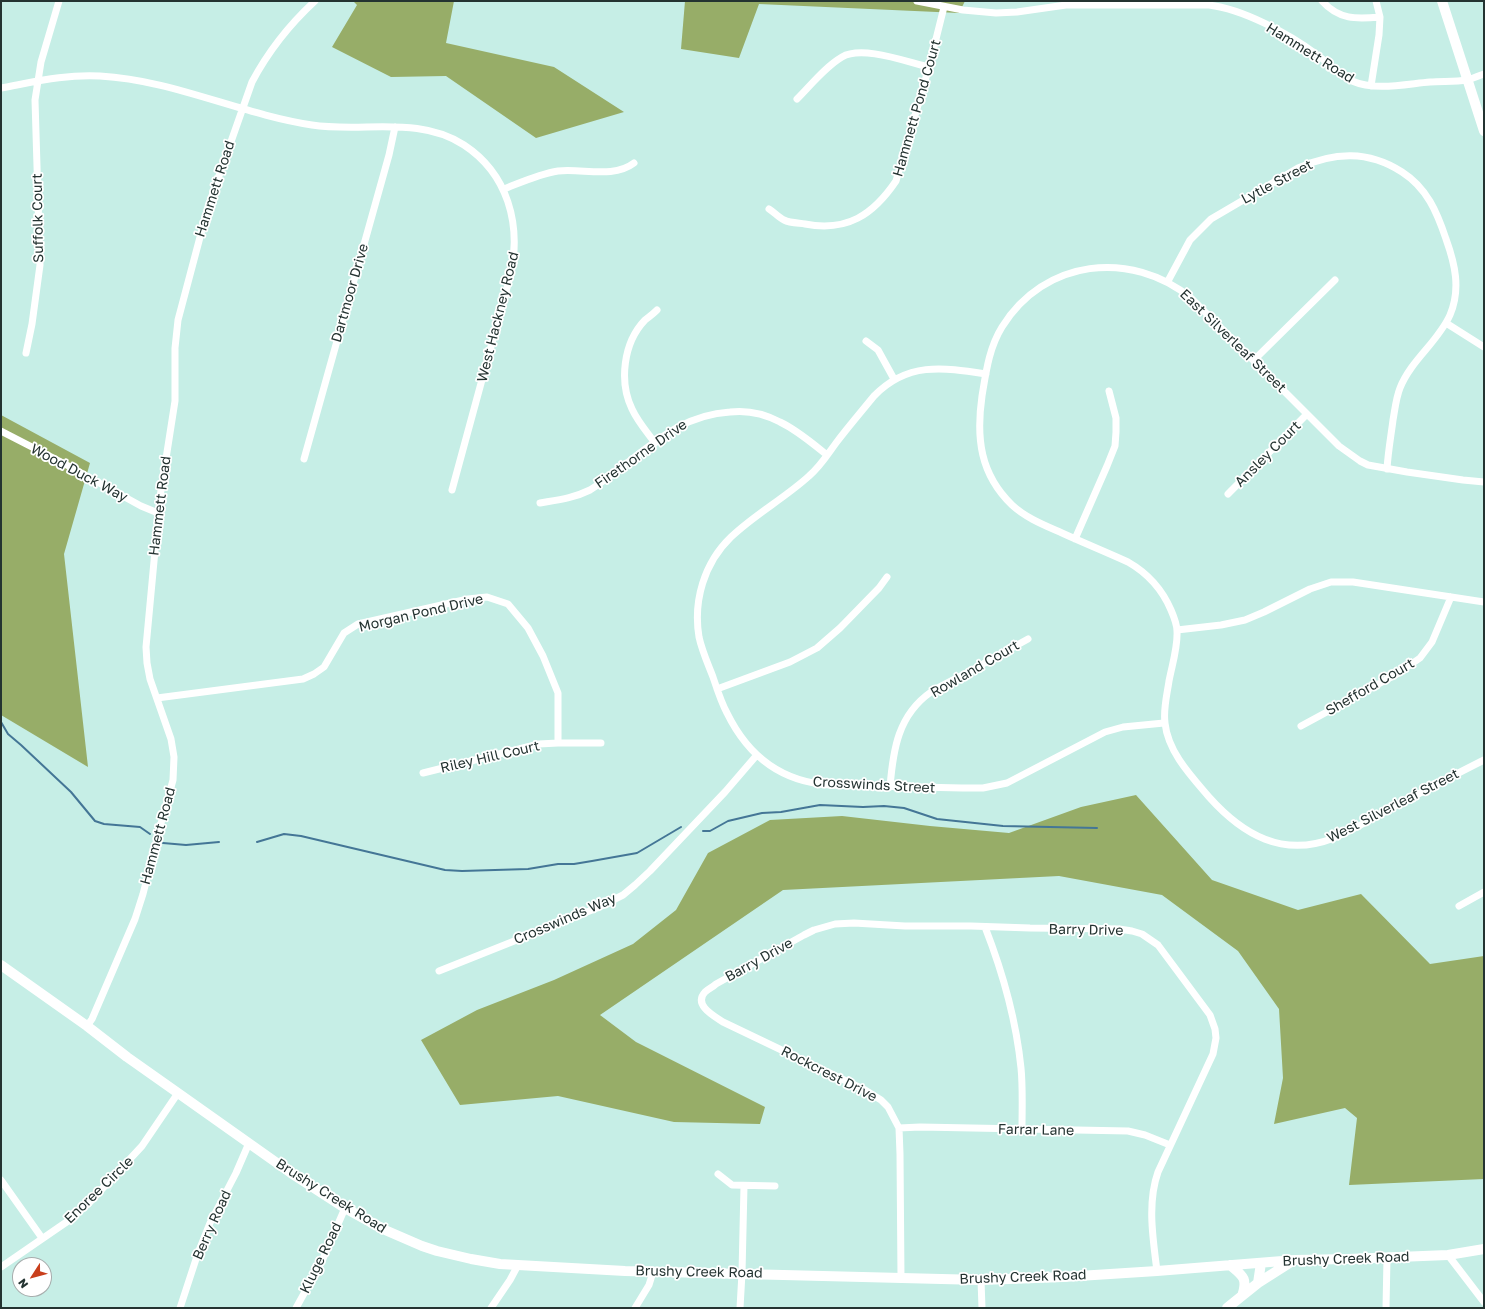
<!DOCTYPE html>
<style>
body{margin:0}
#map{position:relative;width:1485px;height:1309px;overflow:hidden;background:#c6eee6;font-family:"Golos Text",sans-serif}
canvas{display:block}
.frame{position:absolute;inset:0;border:2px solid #243331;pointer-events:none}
.north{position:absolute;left:12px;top:1257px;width:40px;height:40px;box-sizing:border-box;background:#fff;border:1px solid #a7adad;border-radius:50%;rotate:234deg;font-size:11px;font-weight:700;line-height:16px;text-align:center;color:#243331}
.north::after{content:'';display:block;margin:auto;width:14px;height:18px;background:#c93f1c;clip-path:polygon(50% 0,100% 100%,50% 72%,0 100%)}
</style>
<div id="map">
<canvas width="1485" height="1309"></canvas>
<div class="frame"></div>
<div class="north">N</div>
</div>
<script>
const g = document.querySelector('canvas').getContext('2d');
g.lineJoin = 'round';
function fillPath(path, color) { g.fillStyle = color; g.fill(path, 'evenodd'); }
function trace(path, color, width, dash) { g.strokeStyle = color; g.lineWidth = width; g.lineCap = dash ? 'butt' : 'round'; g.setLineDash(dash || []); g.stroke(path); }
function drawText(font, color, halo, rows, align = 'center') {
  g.font = font + ' "Golos Text",sans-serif'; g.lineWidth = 3.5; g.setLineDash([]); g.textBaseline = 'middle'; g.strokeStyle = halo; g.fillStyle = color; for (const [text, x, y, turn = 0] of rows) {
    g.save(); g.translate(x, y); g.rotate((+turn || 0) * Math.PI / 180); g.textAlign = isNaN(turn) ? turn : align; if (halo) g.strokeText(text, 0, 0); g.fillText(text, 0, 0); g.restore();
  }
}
fillPath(new Path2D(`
 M 353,1 L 454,1 L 446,43 L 554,67 L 624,112 L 536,138 L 446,76 L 391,77 L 332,47 L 357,5 Z
 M 685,1 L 965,1 L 959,13 L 759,4 L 739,58 L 681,49 Z
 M 1,415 L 90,463 L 64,554 L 88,767 L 1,715 Z
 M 1136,795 L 1212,880 L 1298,910 L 1361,894 L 1430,964 L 1484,956 L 1484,1179 L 1349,1185 L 1357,1118 L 1345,1108 L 1274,1124 L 1283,1078 L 1279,1009 L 1238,951 L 1162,895 L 1059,876 L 783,890 L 600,1015 L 636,1042 L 765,1107 L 760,1124 L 674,1122 L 558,1096 L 460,1105 L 421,1040 L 477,1010 L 554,980 L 633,944 L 676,910 L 708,853 L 770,820 L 842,816 L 930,826 L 1009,833 L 1081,807 Z`), '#97ad68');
trace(new Path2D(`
 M 1,722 L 8,734 L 21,745 L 71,792 L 95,821 L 104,824 L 140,827 L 150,834
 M 703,831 L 710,831 L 728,821 L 762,813 L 781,812 L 820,805 L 863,807 L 884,806 L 904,808 L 937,819 L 1003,826 L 1097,828
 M 257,842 L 284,834 L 301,836 L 445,870 L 462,871 L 528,869 L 558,864 L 574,864 L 592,861 L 637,853 L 681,827
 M 163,843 L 186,845 L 219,842`), '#447696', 2);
trace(new Path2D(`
 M 917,1 L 963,10 L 996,13 L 1017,12 L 1066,5 L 1209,5 C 1242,9 1288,33 1316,54 C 1327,62 1339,74 1352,81 C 1375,91 1406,84 1430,82 C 1442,81 1455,82 1467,80 C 1472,79 1478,76 1484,74
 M 1322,1 C 1339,20 1356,19 1380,17
 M 1371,86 L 1379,35 L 1380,17 L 1376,1
 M 1,88 C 34,82 66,74 100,76 C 173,80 240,114 312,125 C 362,133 419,115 464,145 C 508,174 521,224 511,273 L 452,490
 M 797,99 C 811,85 825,67 842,57 C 862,45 907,62 929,67
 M 504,189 C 522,182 539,174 558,171 C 582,168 613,179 634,163
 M 769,209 C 774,212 779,218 784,220 C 790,223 799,223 805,224 C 847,232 873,215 896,181 L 929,67 L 944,7
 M 1168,281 L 1190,240 L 1211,219 L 1298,168 C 1334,152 1368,150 1402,172 C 1427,188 1437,212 1446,239 C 1455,264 1461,289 1450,315 C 1438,342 1411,360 1400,388 C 1396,398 1395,409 1393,420 C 1391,436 1388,452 1387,469
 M 1446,323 L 1484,347
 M 866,341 L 878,350 L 894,379
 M 26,353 L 32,324 L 40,265 L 35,100 L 41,62 L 59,1
 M 1254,360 L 1335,280
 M 986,374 C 942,367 907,362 874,396 C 861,412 848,427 836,443 C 828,454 820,467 809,476 C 785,498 755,514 731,537 C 704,563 693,601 699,637 C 702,651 708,664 713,677 C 717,689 721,702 727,713 C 748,756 782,782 830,785 L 962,788 L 983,788 L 1007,783 L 1105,732 L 1123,727 L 1164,723
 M 1,431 L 63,463 L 141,506 L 158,513
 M 655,443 C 647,432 638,422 632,409 C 619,382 623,343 645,320 C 649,317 653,314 657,310
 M 304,459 L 389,155 L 395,127
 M 1484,482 L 1463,480 L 1407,472 L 1368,465 L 1360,461 L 1339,446 L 1191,298 C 1131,249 1044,259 1002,327 C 989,348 986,372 982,396 C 976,438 980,474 1012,505 C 1026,518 1044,525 1062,533 C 1084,543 1106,552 1128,562 C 1149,574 1162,589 1171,610 C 1174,617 1177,624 1177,631 C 1178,647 1172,665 1169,681 C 1167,695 1163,709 1165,723 C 1168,752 1191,776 1209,797 C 1243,835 1283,858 1334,838 C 1353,830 1370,820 1388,810 C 1420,793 1452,776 1484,760
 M 1228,494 L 1307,414
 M 540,503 C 557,500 574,498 590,490 C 600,484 610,476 619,469 C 655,442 683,415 730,412 C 747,410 765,414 780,422 C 797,430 812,443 827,455
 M 1075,539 L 1107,466 L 1115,446 L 1116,432 L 1116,418 L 1109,391
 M 1177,630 L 1221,625 L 1245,620 L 1264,612 L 1310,589 L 1331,582 L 1353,582 L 1484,602
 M 717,689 L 790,662 L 817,648 L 840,628 L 879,588 L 887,577
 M 157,698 L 303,679 L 314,674 L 324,667 L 344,633 L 358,624 L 468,599 L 487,597 L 508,604 L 528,628 L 543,656 L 558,693 L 558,743
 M 1301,726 L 1397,674 L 1420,658 L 1432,642 L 1451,597
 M 423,773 L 539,744 L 558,743 L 601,743
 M 890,787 C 893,750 898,715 931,692 C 941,686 953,680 963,675 C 985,663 1006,651 1028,639
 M 1459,906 L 1484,892
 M 985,927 C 1003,973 1016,1019 1021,1068 C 1023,1088 1022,1109 1022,1129
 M 439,971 L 597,908 L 623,895 L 635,885 L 650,871 L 725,792 L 756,756
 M 87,1026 L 92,1019 L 135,919 L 143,894 L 160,827 L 173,780 L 174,757 L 171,739 L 150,679 L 147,663 L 146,647 L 160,497 L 175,401 L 175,348 L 178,320 L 208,207 L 252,82 C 268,52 290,24 315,1
 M 899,1128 L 920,1127 L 1128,1131 L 1145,1135 L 1170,1145
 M 718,1174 L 732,1185 L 775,1186
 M 1,1180 L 42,1238
 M 1448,1255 L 1484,1302
 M 1,1267 L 68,1221 L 89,1203 L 142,1146 L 178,1093
 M 901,1278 L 900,1154 L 899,1128 L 888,1107 L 881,1100 L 865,1090 L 723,1022 C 714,1016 693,1005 705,992 C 708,989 713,987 716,984 L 804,935 L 814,930 L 835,924 L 854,923 L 905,926 L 971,926 L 1030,928 L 1119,929 L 1132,931 L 1142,934 L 1158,945 L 1210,1015 L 1215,1029 L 1216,1038 L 1213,1054 L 1158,1172 C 1147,1203 1153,1239 1157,1271
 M 981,1280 L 982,1308
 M 180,1308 L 198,1253 L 210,1223 L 236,1173 L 249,1143
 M 296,1308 L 322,1261 L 345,1208
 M 491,1308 L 510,1280 L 518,1265
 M 635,1308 L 649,1285 L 653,1272
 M 740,1308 L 742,1273 L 744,1186
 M 1386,1308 L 1387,1258`), '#fff', 7);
trace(new Path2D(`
 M 1442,1 L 1484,131
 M 1,965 L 87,1026 L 127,1057 L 178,1093 L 291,1173 L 345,1208 L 385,1230 L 422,1246 L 437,1251 L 471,1259 L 500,1264 L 625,1271 L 981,1280 L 1063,1277 L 1157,1271 L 1295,1260 L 1348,1259 L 1448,1255 L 1484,1249
 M 1230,1265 C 1243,1276 1248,1278 1242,1296
 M 1258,1283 L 1291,1262
 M 1227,1308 L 1258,1283 L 1261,1263`), '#fff', 10);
drawText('14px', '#243331', '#fff', [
 ["Hammett Road",1310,53,32],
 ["Hammett Pond Court",917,108,-74],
 ["Lytle Street",1277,182,-28],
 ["Hammett Road",215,189,-72],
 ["Suffolk Court",38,218,-91],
 ["Dartmoor Drive",350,293,-74],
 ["West Hackney Road",498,317,-76],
 ["East Silverleaf Street",1233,341,44],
 ["Firethorne Drive",641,454,-35],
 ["Ansley Court",1268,454,-45],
 ["Wood Duck Way",79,473,28],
 ["Hammett Road",160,506,-83],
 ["Morgan Pond Drive",421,613,-13],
 ["Rowland Court",975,669,-30],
 ["Shefford Court",1370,687,-30],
 ["Riley Hill Court",490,757,-13],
 ["Crosswinds Street",874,785,3],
 ["West Silverleaf Street",1393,806,-27],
 ["Hammett Road",158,836,-75],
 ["Crosswinds Way",565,919,-23],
 ["Barry Drive",1086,930,1],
 ["Barry Drive",759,960,-29],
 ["Rockcrest Drive",829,1074,27],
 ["Farrar Lane",1036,1130,1],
 ["Enoree Circle",99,1190,-44],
 ["Brushy Creek Road",331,1196,32],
 ["Berry Road",212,1225,-66],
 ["Kluge Road",321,1258,-64],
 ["Brushy Creek Road",1346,1259,-2],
 ["Brushy Creek Road",699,1272,1],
 ["Brushy Creek Road",1023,1277,-2]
]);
</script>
